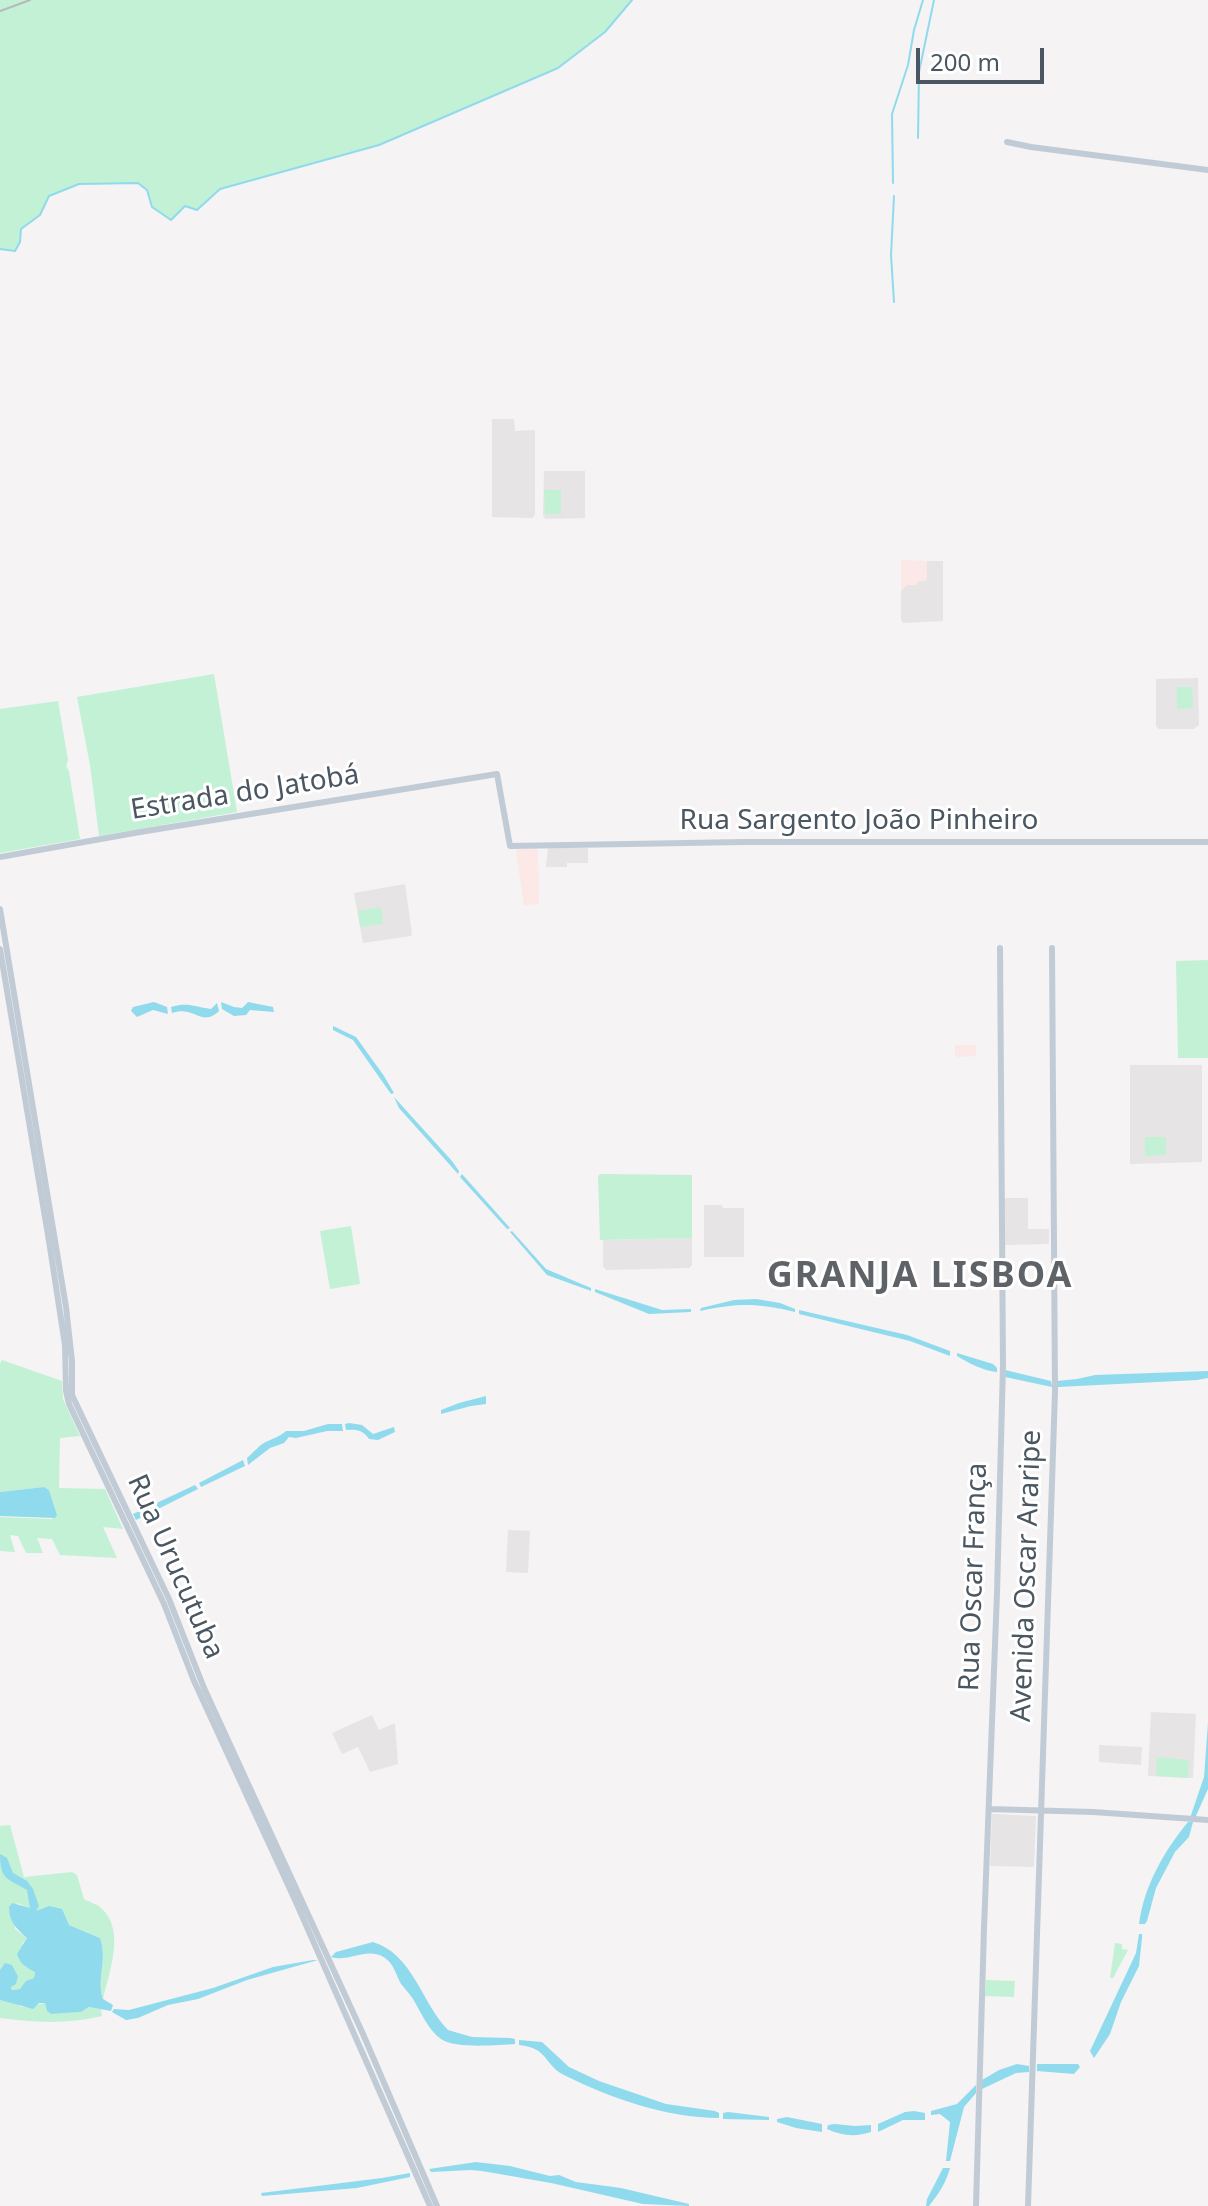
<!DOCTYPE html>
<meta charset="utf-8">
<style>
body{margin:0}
#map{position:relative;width:1208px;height:2206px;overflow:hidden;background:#f5f3f3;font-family:"Noto Sans",sans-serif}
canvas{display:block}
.scale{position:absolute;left:916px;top:48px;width:128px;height:36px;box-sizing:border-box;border:4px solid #4a5661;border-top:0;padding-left:10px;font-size:24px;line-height:28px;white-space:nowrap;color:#4a5661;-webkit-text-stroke:6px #fff;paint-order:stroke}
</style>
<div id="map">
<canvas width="1208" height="2206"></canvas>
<div class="scale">200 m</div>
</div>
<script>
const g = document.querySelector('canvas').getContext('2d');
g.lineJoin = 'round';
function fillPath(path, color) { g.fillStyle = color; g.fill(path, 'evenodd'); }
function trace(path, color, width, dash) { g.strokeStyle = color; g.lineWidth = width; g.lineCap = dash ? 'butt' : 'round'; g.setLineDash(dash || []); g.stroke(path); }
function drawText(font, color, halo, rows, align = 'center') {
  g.font = font + ' "Noto Sans",sans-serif'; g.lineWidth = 6; g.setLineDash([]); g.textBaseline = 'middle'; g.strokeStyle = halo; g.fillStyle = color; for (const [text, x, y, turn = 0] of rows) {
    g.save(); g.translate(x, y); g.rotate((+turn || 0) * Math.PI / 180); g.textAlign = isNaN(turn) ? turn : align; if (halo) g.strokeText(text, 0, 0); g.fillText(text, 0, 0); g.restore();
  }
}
fillPath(new Path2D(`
 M 492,419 L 514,419 L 515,431 L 535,430 L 535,515 L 532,518 L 492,517 Z
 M 544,471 L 585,471 L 585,518 L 546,519 L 543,516 Z
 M 927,561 L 943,561 L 943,621 L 903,623 L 901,620 L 901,590 L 907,585 L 916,585 L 917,581 L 927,579 Z
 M 1198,678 L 1199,725 L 1194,729 L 1159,729 L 1156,726 L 1156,679 Z
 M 548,848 L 588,848 L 588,863 L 567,863 L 567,867 L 546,867 Z
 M 405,884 L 412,934 L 411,936 L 363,943 L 354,893 Z
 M 1130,1065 L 1202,1065 L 1202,1162 L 1130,1164 Z
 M 1004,1198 L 1028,1198 L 1028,1229 L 1049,1229 L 1049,1244 L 1005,1245 Z
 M 704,1205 L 722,1205 L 723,1208 L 744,1208 L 744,1257 L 704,1257 Z
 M 692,1238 L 692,1265 L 689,1268 L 606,1270 L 603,1266 L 603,1240 Z
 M 508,1530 L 530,1531 L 528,1573 L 506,1572 Z
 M 1151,1712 L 1196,1714 L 1193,1778 L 1148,1776 Z
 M 372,1715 L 379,1730 L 395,1723 L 398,1764 L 370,1772 L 358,1747 L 342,1754 L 332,1733 Z
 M 1099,1745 L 1142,1747 L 1141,1765 L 1099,1762 Z
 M 992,1814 L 1036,1816 L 1034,1867 L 990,1866 Z`), '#e6e4e5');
fillPath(new Path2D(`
 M 901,560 L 927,561 L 927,579 L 925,581 L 917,582 L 917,585 L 907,585 L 901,590 Z
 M 536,848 L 538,851 L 539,904 L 524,905 L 516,851 L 518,849 Z
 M 955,1045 L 976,1045 L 976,1056 L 958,1057 L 955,1055 Z`), '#fce8e6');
fillPath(new Path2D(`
 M 0,0 L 632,0 L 605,32 L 558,68 L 379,145 L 220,189 L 197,210 L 185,206 L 171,220 L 152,207 L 147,191 L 138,183 L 79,184 L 49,196 L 40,215 L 21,229 L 20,242 L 15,251 L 0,249 Z
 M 544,490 L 561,490 L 561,514 L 545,514 Z
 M 214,674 L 237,812 L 99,836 L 90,765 L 77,697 Z
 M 1177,687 L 1192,687 L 1193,708 L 1177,709 Z
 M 58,701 L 68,760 L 66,766 L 69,771 L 80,839 L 0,853 L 0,709 Z
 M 381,907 L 383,924 L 360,927 L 358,911 Z
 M 1208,960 L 1208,1058 L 1178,1058 L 1176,961 Z
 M 1145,1137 L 1166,1137 L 1166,1155 L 1145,1156 Z
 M 600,1174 L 692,1175 L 692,1238 L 600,1240 L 598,1176 Z
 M 351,1226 L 360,1284 L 330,1289 L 320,1231 Z
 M 2,1360 L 62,1381 L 63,1399 L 80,1436 L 60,1438 L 59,1488 L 105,1489 L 123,1529 L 103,1527 L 117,1558 L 60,1555 L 52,1539 L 37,1538 L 43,1553 L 26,1553 L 18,1536 L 10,1535 L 15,1552 L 0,1551 L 0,1517 L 52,1519 L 57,1515 L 49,1490 L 44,1487 L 0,1492 L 0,1364 Z
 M 1157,1757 L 1189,1760 L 1188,1778 L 1156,1776 Z
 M 10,1825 L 24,1877 L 72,1872 L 77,1875 L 84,1899 C 89,1902 97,1904 101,1908 C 126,1930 109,1972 103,1999 C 96,1979 108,1959 100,1938 L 17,1903 L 15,1929 L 27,1938 L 22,1944 L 35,1971 L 34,1978 L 20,1989 L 12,1990 L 11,1987 L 18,1976 L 12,1965 L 5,1964 L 0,1970 L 0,1826 Z
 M 1115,1943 L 1122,1944 L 1122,1949 L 1128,1950 L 1113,1978 L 1110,1978 Z
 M 986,1980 L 1015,1981 L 1014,1997 L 985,1996 Z
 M 0,2000 L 10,2001 L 22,2007 L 45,2003 L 47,2011 L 51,2014 L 81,2012 L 89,2007 L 101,2009 L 102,2016 C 67,2024 36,2023 0,2018 Z`), '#c3f1d5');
fillPath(new Path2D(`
 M 154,1002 L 167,1007 L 168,1014 L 153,1010 L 137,1017 L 131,1011 L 133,1007 Z
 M 221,1002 L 234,1007 L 242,1008 L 248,1002 L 273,1007 L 274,1012 L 250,1010 L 246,1015 L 234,1016 L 222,1009 Z
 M 217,1003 L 219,1011 C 201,1028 195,1005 172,1013 L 171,1007 C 189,1002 194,1007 211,1009 Z
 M 333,1026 L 356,1037 L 384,1076 L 394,1093 L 391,1094 L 353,1040 L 333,1030 Z
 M 394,1097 L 452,1161 L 459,1171 L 458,1174 L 399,1108 Z
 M 462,1174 L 510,1228 L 507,1229 L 460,1177 Z
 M 512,1231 L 546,1269 L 591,1288 L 591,1291 L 547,1275 L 510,1232 Z
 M 595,1289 L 662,1310 L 691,1309 L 691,1312 L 649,1314 L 595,1292 Z
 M 756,1299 L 780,1303 L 795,1309 L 795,1312 C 756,1303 740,1303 700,1311 L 701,1308 L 734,1300 Z
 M 799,1310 L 907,1335 L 950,1351 L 950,1356 L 910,1341 L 799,1314 Z
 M 957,1353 L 993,1364 L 997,1368 L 997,1372 C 983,1371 969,1363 957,1356 Z
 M 1005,1370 L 1051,1381 L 1052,1387 L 1005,1377 Z
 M 1208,1371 L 1208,1378 L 1197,1380 L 1058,1387 L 1057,1381 L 1077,1379 L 1095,1375 Z
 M 486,1396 L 486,1404 L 471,1406 L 441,1414 L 441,1410 L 459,1403 Z
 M 349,1423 L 362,1425 L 373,1434 L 394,1427 L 395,1432 L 378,1440 L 369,1439 C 363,1430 357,1429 346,1430 L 345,1424 Z
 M 328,1424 L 342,1424 L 343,1431 L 327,1431 L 296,1438 L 289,1437 L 284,1443 L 270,1448 L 248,1465 L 247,1458 C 254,1452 260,1444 268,1441 C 276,1437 279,1437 286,1431 L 304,1431 Z
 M 243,1460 L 245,1466 L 201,1487 L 199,1483 Z
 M 195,1485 L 198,1489 L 136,1520 L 133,1514 Z
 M 44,1487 L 49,1490 L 57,1515 L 55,1518 L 0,1516 L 0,1492 Z
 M 1208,1723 L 1208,1789 L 1195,1818 L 1190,1818 L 1204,1777 Z
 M 1188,1822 L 1193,1822 L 1189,1837 L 1175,1852 L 1156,1888 L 1147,1921 L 1145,1924 L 1139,1924 C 1144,1886 1164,1851 1188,1822 Z
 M 0,1854 L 7,1858 L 13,1873 L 27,1881 L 33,1889 L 39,1906 L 36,1911 L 49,1906 L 62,1909 L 69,1925 L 100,1938 C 108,1960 96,1979 103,1999 L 113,2005 L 111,2011 L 89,2007 L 81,2012 L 51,2014 L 47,2011 L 45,2003 L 39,2003 L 33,2009 L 0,2000 L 0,1970 L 5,1963 L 12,1965 L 18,1976 L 16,1984 L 11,1987 L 12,1990 L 20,1989 L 26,1981 L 34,1978 L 35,1972 C 26,1967 20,1964 17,1954 L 27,1938 C 16,1928 9,1922 9,1907 L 12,1903 L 30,1908 L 27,1890 C 7,1878 0,1880 0,1854 Z
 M 1139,1934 L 1142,1934 L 1142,1938 L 1139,1966 L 1121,2002 L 1110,2034 L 1094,2058 L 1090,2051 L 1136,1953 Z
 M 373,1942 C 413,1954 422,2004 448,2030 L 472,2037 L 510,2038 L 515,2039 L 515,2044 C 498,2045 455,2049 441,2039 C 428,2030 421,2012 413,1999 C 409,1993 405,1989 401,1984 C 396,1975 394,1964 385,1958 C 367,1946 349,1963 331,1957 L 336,1952 Z
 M 313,1960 L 318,1960 L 247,1980 L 198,1999 L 168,2005 L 138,2018 L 126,2020 L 112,2012 L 114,2009 L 129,2010 L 213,1988 L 273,1967 Z
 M 519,2040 L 542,2042 L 569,2067 L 599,2081 L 666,2104 L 715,2111 L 719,2113 L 719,2118 C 667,2118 610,2098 564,2075 C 543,2064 549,2048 519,2045 Z
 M 1017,2064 L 1029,2066 L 1029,2072 L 1016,2073 L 982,2089 L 982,2080 L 999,2070 Z
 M 1037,2064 L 1078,2064 L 1080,2067 L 1074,2074 L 1037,2071 Z
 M 976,2085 L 976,2093 L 964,2107 L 950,2161 L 946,2161 L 950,2122 L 940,2114 L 931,2115 L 931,2111 L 957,2104 Z
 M 914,2111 L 925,2113 L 925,2120 L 903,2120 L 878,2132 L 878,2124 L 905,2112 Z
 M 728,2112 L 769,2117 L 769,2120 L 723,2119 L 723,2113 Z
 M 787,2117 L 822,2124 L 822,2132 L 796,2128 L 777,2122 L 777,2119 Z
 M 835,2124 L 855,2126 L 871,2125 L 871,2132 C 856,2137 842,2136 827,2129 L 828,2125 Z
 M 476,2162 L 510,2166 L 550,2176 L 559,2175 L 576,2182 L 621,2188 L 689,2204 L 689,2206 L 643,2204 L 551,2183 L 482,2171 L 471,2170 L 431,2172 L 429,2169 Z
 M 943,2168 L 950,2168 C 946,2183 938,2195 929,2206 L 926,2206 L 927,2199 Z
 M 410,2173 L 410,2177 L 357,2188 L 262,2196 L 261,2193 L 382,2178 Z`), '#90daee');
trace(new Path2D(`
 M 918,138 L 919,72 L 934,0
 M 893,183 L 892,114 L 908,65 L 914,30 L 923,0
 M 0,249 L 15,251 L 20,242 L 21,229 L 40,215 L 49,196 L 79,184 L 138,183 L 147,190 L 152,207 L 171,220 L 185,206 L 197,210 L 220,189 L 379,145 L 558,68 L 605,32 L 632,0
 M 894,302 L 891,255 L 894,196`), '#90daee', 2);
trace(new Path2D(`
 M 1007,142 L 1031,147 L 1208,170
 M 0,857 L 140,832 L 497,774 L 510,846 L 744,842 L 1208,842
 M 0,909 L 66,1307 L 72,1361 L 72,1395 L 169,1599 L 204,1688 L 363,2034 L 437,2206
 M 0,949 L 49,1241 L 65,1345 L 66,1391 L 69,1404 L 164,1604 L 194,1681 L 295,1900 L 430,2206
 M 989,1809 L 1093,1812 L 1208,1820
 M 976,2206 L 984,1928 L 997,1593 L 1003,1365 L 1000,948
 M 1028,2206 L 1055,1392 L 1052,948`), '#c1cbd6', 6);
trace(new Path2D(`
 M 0,11 L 30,0`), '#b5b8bd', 2);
drawText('28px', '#4a5661', '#fff', [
 ["Estrada do Jatobá",245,793,-9],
 ["Rua Sargento João Pinheiro",859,821],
 ["Rua Urucutuba",175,1567,66],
 ["Avenida Oscar Araripe",1027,1576,-88],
 ["Rua Oscar França",974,1577,-88]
]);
g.letterSpacing = '2px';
drawText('bold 36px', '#5f6368', '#fff', [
 ["GRANJA LISBOA",920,1277]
]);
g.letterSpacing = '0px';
</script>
